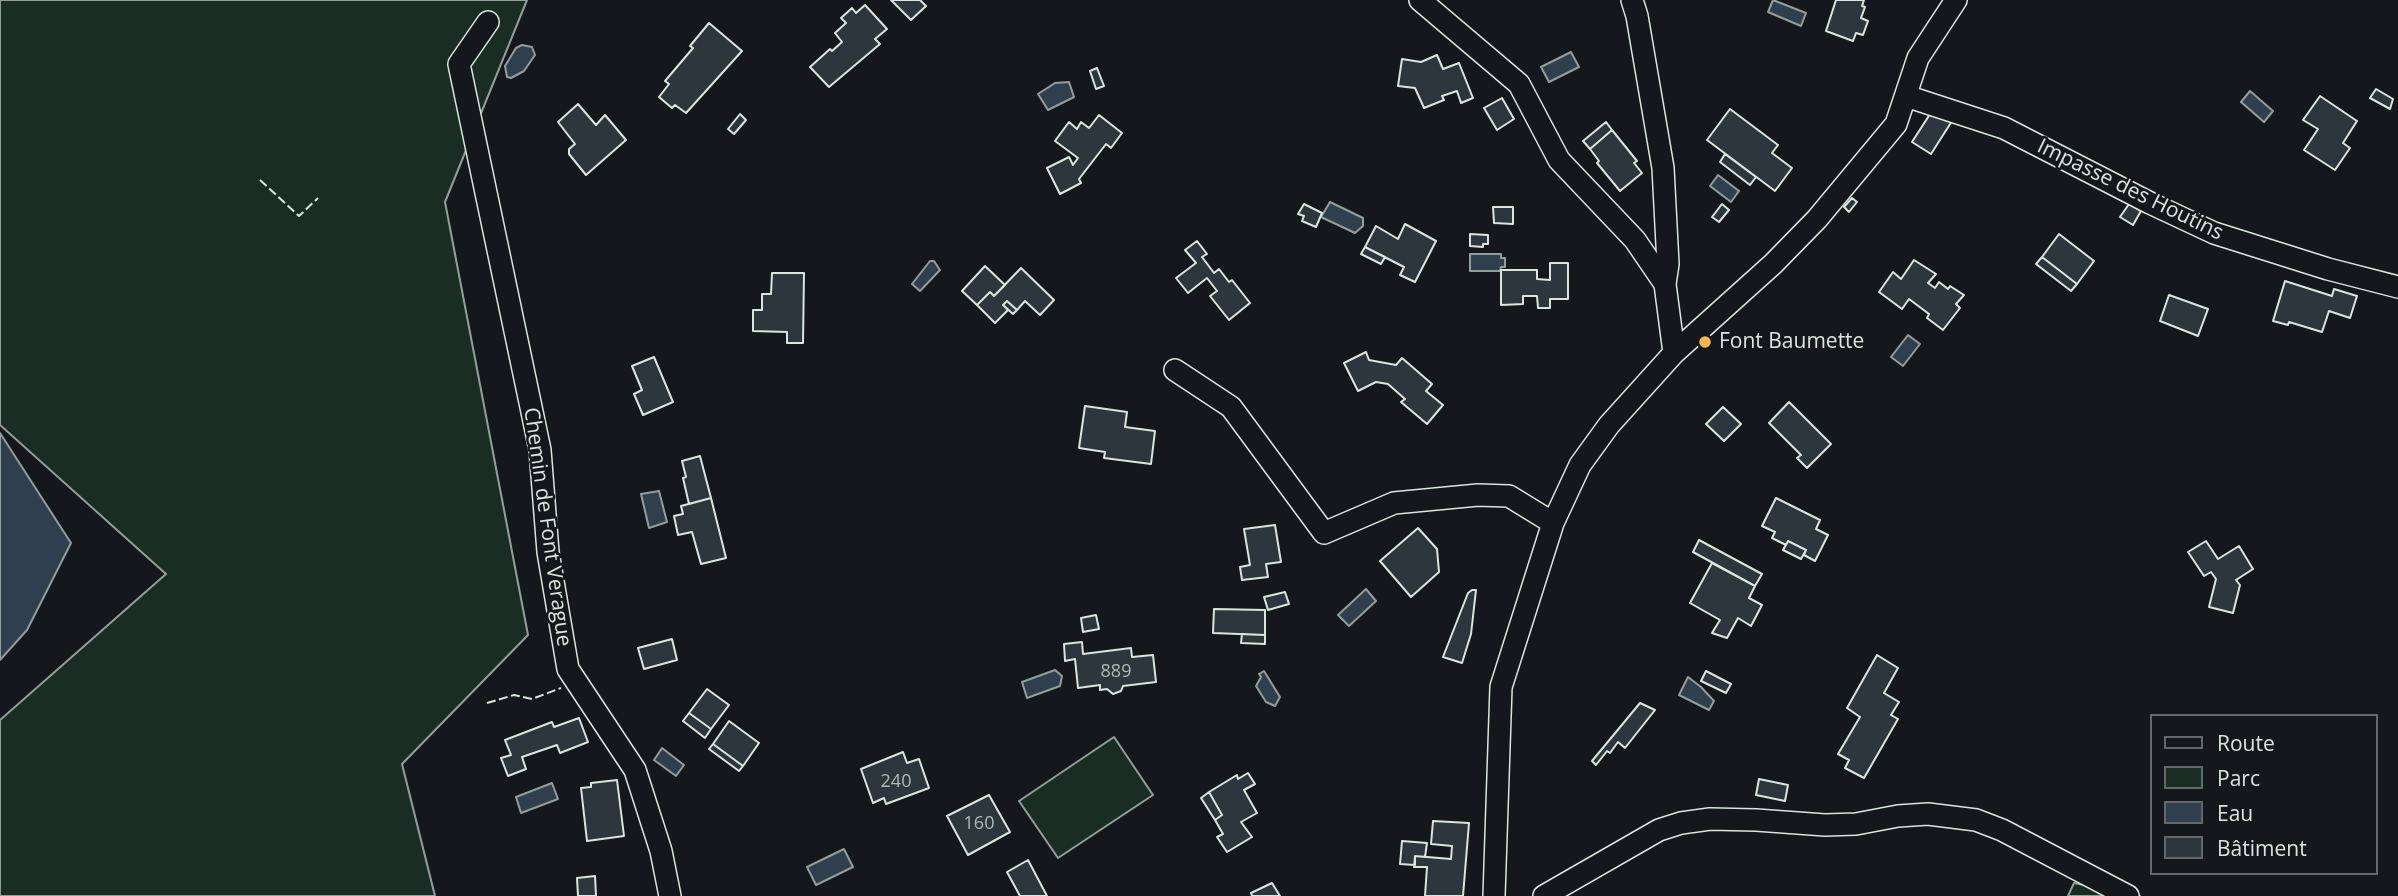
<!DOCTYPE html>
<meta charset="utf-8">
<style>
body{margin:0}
#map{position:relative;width:2398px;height:896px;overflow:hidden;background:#14181c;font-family:"Open Sans",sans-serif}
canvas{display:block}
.legend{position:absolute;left:2150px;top:714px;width:228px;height:161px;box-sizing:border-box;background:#14181c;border:2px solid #626a69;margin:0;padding:9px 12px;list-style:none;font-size:21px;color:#d8e6dc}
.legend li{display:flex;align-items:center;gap:14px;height:35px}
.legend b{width:35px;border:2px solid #626a69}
</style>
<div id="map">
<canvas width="2398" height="896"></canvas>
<ul class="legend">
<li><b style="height:9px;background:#14181c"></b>Route</li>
<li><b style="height:19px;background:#1a2d24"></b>Parc</li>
<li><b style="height:19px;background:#2f3f4d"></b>Eau</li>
<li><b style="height:19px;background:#2c363c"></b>Bâtiment</li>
</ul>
</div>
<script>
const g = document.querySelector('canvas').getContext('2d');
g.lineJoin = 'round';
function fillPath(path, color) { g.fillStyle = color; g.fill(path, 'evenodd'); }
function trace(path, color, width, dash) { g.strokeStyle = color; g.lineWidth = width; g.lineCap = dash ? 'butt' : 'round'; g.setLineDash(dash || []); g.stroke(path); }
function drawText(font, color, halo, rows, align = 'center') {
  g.font = font + ' "Open Sans",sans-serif'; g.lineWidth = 5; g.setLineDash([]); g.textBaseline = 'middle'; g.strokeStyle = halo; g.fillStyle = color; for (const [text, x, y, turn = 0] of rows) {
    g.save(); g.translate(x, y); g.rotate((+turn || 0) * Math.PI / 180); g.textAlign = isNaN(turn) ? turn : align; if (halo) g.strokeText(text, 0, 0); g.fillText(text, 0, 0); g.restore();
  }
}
const green = new Path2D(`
 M 0,0 L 527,0 L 445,202 L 528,635 L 402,764 L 435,896 L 0,896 L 0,720 L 166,574 L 0,425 Z
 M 1114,737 L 1153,795 L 1058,858 L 1019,801 Z
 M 2074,883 L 2140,896 L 2068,896 Z`);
fillPath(green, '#1a2d24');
trace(green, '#939e99', 2);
const water = new Path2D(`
 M 1773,0 L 1806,13 L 1801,26 L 1768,12 Z
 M 522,45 L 532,47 L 535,55 L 524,71 L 511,78 L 507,77 L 505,66 L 516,48 Z
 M 1571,52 L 1579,67 L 1549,82 L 1541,67 Z
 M 1069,82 L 1074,97 L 1048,110 L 1038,94 L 1055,83 Z
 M 2250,91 L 2273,111 L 2264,122 L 2241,102 Z
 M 1718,175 L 1739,191 L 1731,202 L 1710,186 Z
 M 1330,202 L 1363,218 L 1363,226 L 1355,233 L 1321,217 Z
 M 1470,254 L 1501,254 L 1501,258 L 1505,258 L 1505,267 L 1501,267 L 1500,271 L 1470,271 Z
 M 930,261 L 934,261 L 940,270 L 920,291 L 912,284 Z
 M 1908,335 L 1920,344 L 1903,366 L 1891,357 Z
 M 0,433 L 71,543 L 27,630 L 0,660 Z
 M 659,491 L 667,522 L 649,528 L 641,494 Z
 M 1366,589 L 1376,601 L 1349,626 L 1338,615 Z
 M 1055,670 L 1062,676 L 1060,686 L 1027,698 L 1022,682 Z
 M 1264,671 L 1280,697 L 1275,706 L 1266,702 L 1256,686 L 1261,677 L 1259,674 Z
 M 1688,677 L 1701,687 L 1714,701 L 1709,710 L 1679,695 Z
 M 662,748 L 684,765 L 676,776 L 654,760 Z
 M 552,783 L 558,799 L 521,813 L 516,797 Z
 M 844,849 L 853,867 L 816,885 L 807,867 Z`);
fillPath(water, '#2f3f4d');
trace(water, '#939e99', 2);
const building = new Path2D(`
 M 891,0 L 920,0 L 926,6 L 911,20 Z
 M 1836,0 L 1864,0 L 1862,6 L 1865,7 L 1861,18 L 1868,21 L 1863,35 L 1856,33 L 1853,41 L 1826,31 Z
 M 865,5 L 887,29 L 875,39 L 880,44 L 829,87 L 810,67 L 830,49 L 832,51 L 842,42 L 835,33 L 846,23 L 841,18 L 852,8 L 856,13 Z
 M 709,23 L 742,51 L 686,113 L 675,105 L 672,108 L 659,97 L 669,84 L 665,81 L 693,48 L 690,46 Z
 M 1437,55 L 1443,69 L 1459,63 L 1473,98 L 1461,103 L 1457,91 L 1442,96 L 1444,100 L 1424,108 L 1415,88 L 1398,86 L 1402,59 L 1421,62 Z
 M 1097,68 L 1104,86 L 1096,89 L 1090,71 Z
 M 2376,89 L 2393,99 L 2390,109 L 2370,98 Z
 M 2320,96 L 2357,121 L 2343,143 L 2350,148 L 2335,170 L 2304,150 L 2318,129 L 2303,120 Z
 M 1502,98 L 1514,119 L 1497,130 L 1484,108 Z
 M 578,104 L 596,125 L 605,115 L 626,140 L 586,175 L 569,154 L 569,149 L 575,144 L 558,122 Z
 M 1730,109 L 1778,145 L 1772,153 L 1792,168 L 1775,191 L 1707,140 Z
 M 1932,111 L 1952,121 L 1931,154 L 1912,142 Z
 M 740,114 L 746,120 L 734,134 L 728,129 Z
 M 1099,115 L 1122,133 L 1111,148 L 1106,144 L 1079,179 L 1081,183 L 1060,194 L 1047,168 L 1069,157 L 1073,165 L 1078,158 L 1055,141 L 1069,122 L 1077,129 L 1081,122 L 1089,128 Z
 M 1606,122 L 1612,130 L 1590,149 L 1583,141 Z
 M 1612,130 L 1637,161 L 1634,163 L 1642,173 L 1620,191 L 1597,163 L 1599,161 L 1590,149 Z
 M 1725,154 L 1756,177 L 1750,185 L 1720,162 Z
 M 1852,198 L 1857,202 L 1849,212 L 1844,207 Z
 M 1304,204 L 1322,213 L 1316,227 L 1302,221 L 1304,216 L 1298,214 Z
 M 1722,204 L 1729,210 L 1719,222 L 1712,217 Z
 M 2129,204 L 2141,211 L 2133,225 L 2120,217 Z
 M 1493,207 L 1513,207 L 1513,224 L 1494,223 Z
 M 1405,224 L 1436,241 L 1415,282 L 1400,275 L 1404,267 L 1365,247 L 1376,226 L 1398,239 Z
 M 1470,234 L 1488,235 L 1488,244 L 1483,244 L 1483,247 L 1470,246 Z
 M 2059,234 L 2094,261 L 2077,284 L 2042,257 Z
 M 1197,241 L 1207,254 L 1202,257 L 1214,273 L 1219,269 L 1229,282 L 1232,280 L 1250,303 L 1229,320 L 1210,296 L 1217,291 L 1207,278 L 1188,293 L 1176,278 L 1196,263 L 1185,250 Z
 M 1365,247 L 1385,257 L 1381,264 L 1361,254 Z
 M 2042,257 L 2077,284 L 2071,291 L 2036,264 Z
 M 1914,260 L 1936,274 L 1928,283 L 1935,288 L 1939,282 L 1948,289 L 1950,286 L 1964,295 L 1956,304 L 1960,308 L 1943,330 L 1927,318 L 1929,314 L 1909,299 L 1902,309 L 1879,292 L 1893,272 L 1901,279 Z
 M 1550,263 L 1568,263 L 1568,299 L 1550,299 L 1550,308 L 1538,308 L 1537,296 L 1523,296 L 1523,304 L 1501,305 L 1501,270 L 1537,270 L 1537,279 L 1550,280 Z
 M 985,266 L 1005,285 L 994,296 L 990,292 L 977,305 L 962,291 Z
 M 1021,268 L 1054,300 L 1040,315 L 1025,301 L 1017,310 L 1007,301 L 1003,305 L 1008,310 L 995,323 L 977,305 L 990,292 L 994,296 Z
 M 772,273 L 804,273 L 803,343 L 787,343 L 787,332 L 753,331 L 753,310 L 762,310 L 762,294 L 771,294 Z
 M 2285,281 L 2332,296 L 2334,289 L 2357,296 L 2350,318 L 2329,311 L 2322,332 L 2289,322 L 2288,325 L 2273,321 Z
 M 2169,295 L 2208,309 L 2198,336 L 2160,321 Z
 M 1007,301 L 1017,310 L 1013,314 L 1003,305 Z
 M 1366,352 L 1369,360 L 1396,365 L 1402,358 L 1432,384 L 1426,391 L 1443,405 L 1427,424 L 1401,402 L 1405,399 L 1388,384 L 1376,382 L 1358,391 L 1344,363 Z
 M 654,357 L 673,402 L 643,415 L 634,394 L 642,390 L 632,366 Z
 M 1789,402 L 1831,444 L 1807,468 L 1797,458 L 1801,455 L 1769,423 Z
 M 1085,406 L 1127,412 L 1125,427 L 1155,431 L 1151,464 L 1104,458 L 1105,452 L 1079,448 Z
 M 1723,407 L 1741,424 L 1724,441 L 1706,424 Z
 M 700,456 L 711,498 L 689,504 L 683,478 L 686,477 L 682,461 Z
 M 711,498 L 726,558 L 701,564 L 692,532 L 678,535 L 674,516 L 683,514 L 681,506 Z
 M 1776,498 L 1820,520 L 1816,529 L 1828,535 L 1815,561 L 1804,555 L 1806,550 L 1788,541 L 1786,545 L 1772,538 L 1775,532 L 1762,526 Z
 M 1275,525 L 1281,562 L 1266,564 L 1268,577 L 1242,580 L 1240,567 L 1250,565 L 1244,529 Z
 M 1418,528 L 1437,549 L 1439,572 L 1411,597 L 1380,561 Z
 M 1699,540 L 1762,574 L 1755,586 L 1693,552 Z
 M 1788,541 L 1806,550 L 1801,559 L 1783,550 Z
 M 2206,541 L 2218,559 L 2239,546 L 2253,569 L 2236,580 L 2240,585 L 2233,613 L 2209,607 L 2216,579 L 2211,572 L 2204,576 L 2188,552 Z
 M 1712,563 L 1755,586 L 1749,598 L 1762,605 L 1751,626 L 1738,618 L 1727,638 L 1712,633 L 1720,620 L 1690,603 Z
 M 1472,590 L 1476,590 L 1471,634 L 1462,663 L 1443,657 L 1468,593 Z
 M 1285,592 L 1289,604 L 1268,610 L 1264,597 Z
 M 1214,609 L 1265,610 L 1265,635 L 1213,633 Z
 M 1096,615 L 1099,629 L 1083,632 L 1081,618 Z
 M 1242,634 L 1265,635 L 1265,644 L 1241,643 Z
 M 672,639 L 677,660 L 644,669 L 638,648 Z
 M 1082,642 L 1083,654 L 1131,648 L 1132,657 L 1153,655 L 1156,682 L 1123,686 L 1121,691 L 1113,694 L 1107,689 L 1100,690 L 1100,685 L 1078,688 L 1075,659 L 1065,661 L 1064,644 Z
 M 1877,655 L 1898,668 L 1884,693 L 1899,702 L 1891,715 L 1898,719 L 1864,778 L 1845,768 L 1849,760 L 1838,754 L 1860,717 L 1847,708 Z
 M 1706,671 L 1731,684 L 1726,693 L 1701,681 Z
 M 707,689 L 729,705 L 711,729 L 689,713 Z
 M 1640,703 L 1655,710 L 1625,748 L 1618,742 L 1610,753 L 1607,751 L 1596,765 L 1592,761 Z
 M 689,713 L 711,729 L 705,738 L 683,721 Z
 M 579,718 L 588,742 L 560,753 L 557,745 L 522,757 L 526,769 L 508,776 L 501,758 L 511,755 L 505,740 L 552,722 L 554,727 Z
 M 729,721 L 759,743 L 743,766 L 713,744 Z
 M 713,744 L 743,766 L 739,771 L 709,749 Z
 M 903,752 L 907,763 L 919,759 L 929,788 L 886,804 L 884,798 L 873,803 L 861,769 Z
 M 1248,773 L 1255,784 L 1244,790 L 1257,813 L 1241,822 L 1252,837 L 1227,852 L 1217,837 L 1223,834 L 1215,820 L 1222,815 L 1209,792 L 1237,775 L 1238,779 Z
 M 1759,779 L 1788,785 L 1785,801 L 1756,795 Z
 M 617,780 L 624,836 L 587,841 L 581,788 L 591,787 L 591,783 Z
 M 1209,792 L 1222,815 L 1215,820 L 1201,798 Z
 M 989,795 L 1010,832 L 968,855 L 947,816 Z
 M 1433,821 L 1469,823 L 1463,896 L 1425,896 L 1427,867 L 1414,867 L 1415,856 L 1451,859 L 1452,846 L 1431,844 Z
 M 1402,841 L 1427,843 L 1425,857 L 1415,856 L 1415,865 L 1400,864 Z
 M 1028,860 L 1047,896 L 1020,896 L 1007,872 Z
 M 595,876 L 596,896 L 578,896 L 577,878 Z
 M 1272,883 L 1280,896 L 1252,896 L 1251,893 Z`);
fillPath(building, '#2c363c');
trace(building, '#d8e6dc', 2);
const minor = new Path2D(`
 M 1420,0 L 1519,84 L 1559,160 L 1635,240 L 1665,284
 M 1632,0 L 1637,16 L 1663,168 L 1668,264 L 1665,284 L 1674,353
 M 488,22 L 459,64 L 540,450 L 548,552 L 568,669 L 635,770 L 661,851 L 670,896
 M 1906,96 L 2004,128 L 2150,203 L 2214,233 L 2328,269 L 2398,287
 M 1175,370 L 1231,407 L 1324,533 L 1394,503 L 1478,495 L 1509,496 L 1553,523
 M 1494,896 L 1501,687 L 1553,523 L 1580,465 L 1609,425 L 1674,353 L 1773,264 L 1817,219 L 1896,124 L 1918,58 L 1956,0
 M 1544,896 L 1659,830 L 1681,823 L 1710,819 L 1756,820 L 1825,825 L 1856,824 L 1898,816 L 1928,814 L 1976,820 L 2002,830 L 2128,896`);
trace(minor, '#d8e6dc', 24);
trace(minor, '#14181c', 21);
trace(new Path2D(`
 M 260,180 L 299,216 L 318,198
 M 487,703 L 514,695 L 532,699 L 561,688`), '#d8e6dc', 2, [9, 3.5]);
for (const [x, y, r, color] of [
 [1705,342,7,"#ffb74d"]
]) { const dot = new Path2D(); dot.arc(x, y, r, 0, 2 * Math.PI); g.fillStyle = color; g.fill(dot); trace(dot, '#14181c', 2.5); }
drawText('18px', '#adbab4', null, [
 ["889",1116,672],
 ["240",896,782],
 ["160",979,824]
]);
drawText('21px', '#d8e6dc', '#14181c', [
 ["Impasse des Houtins",2130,190,26],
 ["Chemin de Font Verague",547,527,82]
]);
drawText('21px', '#d8e6dc', '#14181c', [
 ["Font Baumette",1719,342]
], 'left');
</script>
